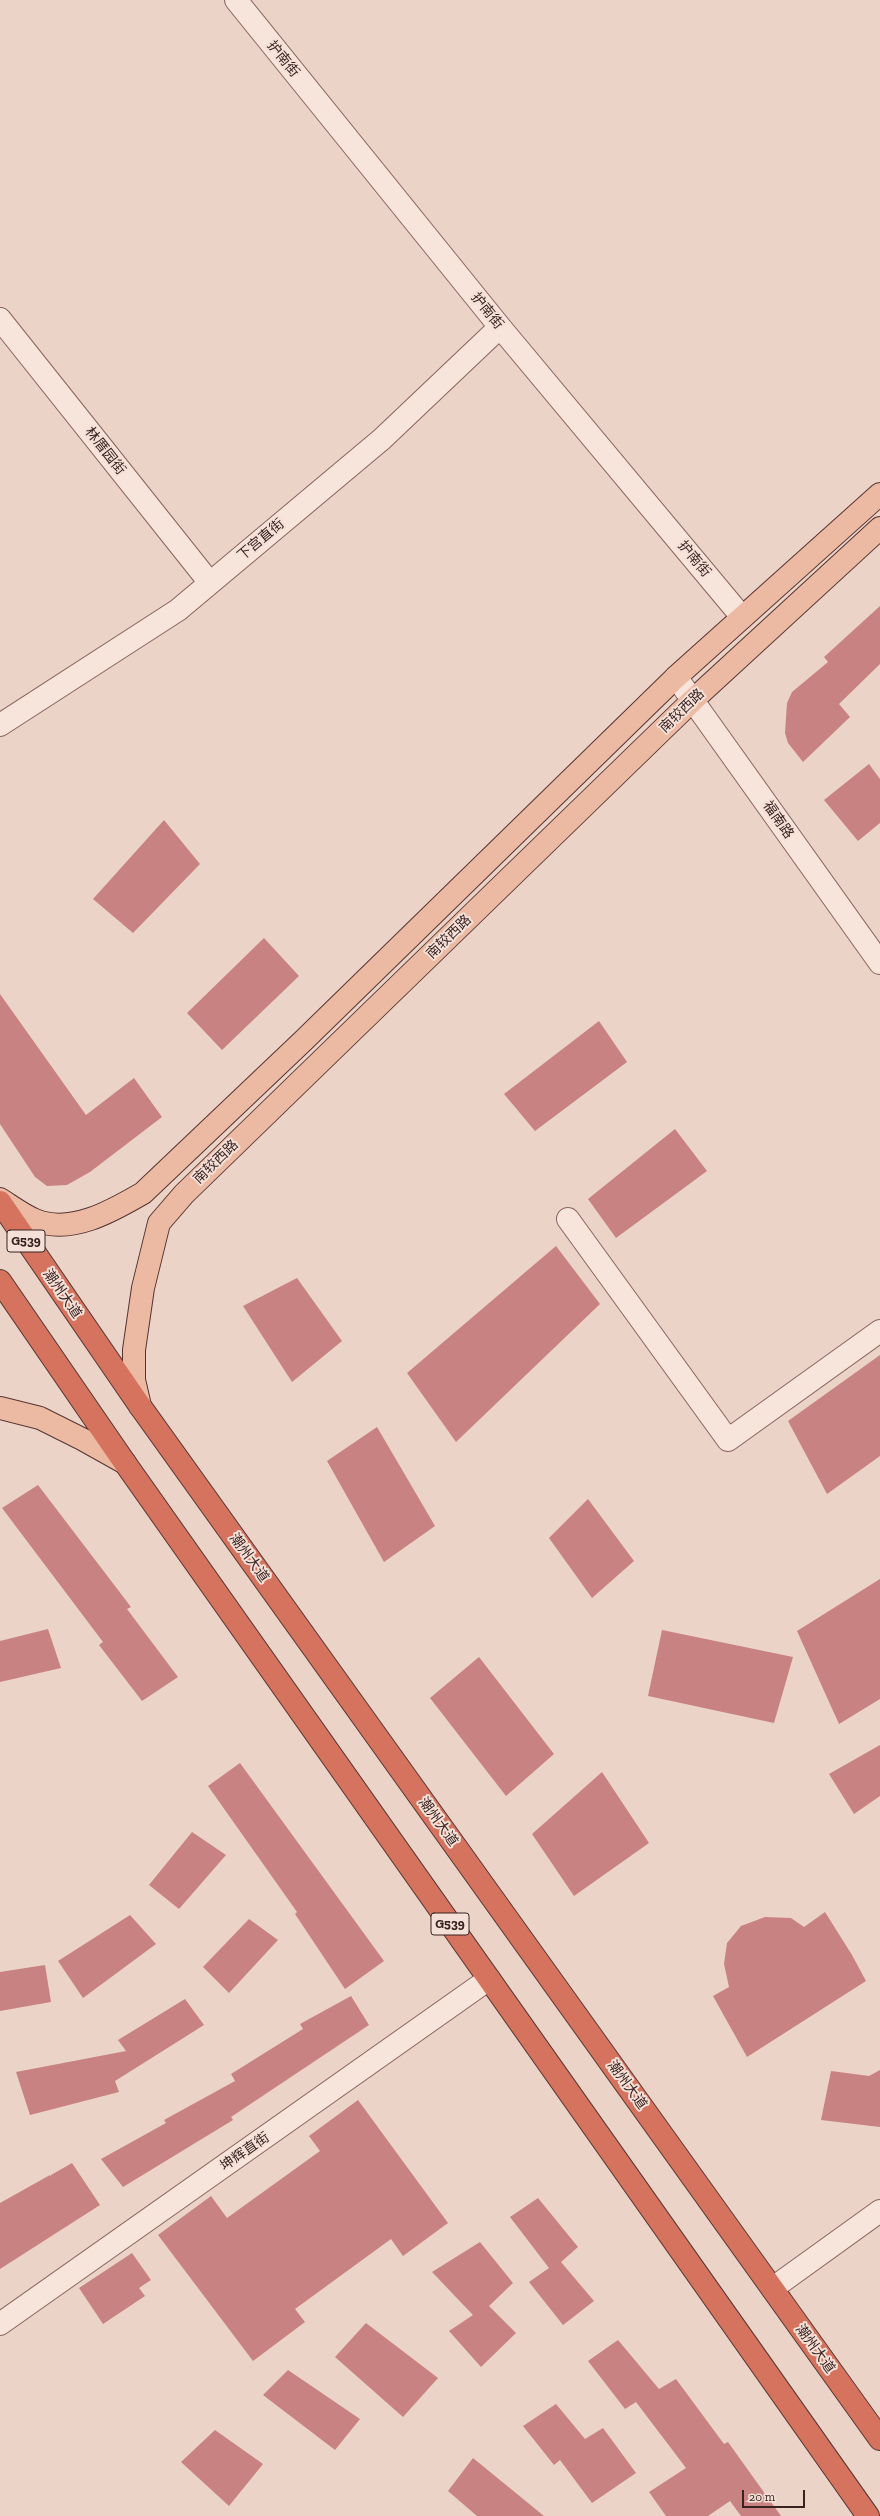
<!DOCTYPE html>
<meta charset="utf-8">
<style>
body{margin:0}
#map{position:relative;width:880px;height:2516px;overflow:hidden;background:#ecd3c8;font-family:"Zilla Slab",serif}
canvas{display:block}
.scale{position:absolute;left:742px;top:2490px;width:63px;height:18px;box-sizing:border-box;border:2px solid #382321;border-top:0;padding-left:5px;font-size:12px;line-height:14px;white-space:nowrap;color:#382321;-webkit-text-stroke:3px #f4e0d7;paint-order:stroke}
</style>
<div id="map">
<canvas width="880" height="2516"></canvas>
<div class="scale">20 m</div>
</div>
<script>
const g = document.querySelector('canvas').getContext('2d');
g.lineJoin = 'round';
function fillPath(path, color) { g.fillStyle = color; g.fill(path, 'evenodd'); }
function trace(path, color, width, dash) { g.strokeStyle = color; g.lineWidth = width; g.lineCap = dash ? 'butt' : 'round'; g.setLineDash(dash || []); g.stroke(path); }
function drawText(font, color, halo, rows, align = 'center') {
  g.font = font + ' "Zilla Slab","Noto Sans SC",serif'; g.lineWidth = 4; g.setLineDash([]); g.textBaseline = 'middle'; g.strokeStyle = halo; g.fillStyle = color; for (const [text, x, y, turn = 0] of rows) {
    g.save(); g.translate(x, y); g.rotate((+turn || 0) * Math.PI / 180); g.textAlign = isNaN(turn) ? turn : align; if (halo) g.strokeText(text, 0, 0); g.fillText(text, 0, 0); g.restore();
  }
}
fillPath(new Path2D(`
 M 880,606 L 880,664 L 839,704 L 850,717 L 803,762 L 788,743 L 785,733 L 787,703 L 792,692 L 828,662 L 824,657 Z
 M 869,764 L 880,779 L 880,823 L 858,841 L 824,800 Z
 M 164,820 L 200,864 L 133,933 L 93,899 Z
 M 264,938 L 299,976 L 222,1050 L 187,1013 Z
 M 0,994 L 86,1115 L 134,1078 L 162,1117 L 90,1172 L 67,1185 L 47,1186 L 35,1177 L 0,1124 Z
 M 599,1021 L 627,1062 L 535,1131 L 504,1094 Z
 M 675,1129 L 707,1171 L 616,1238 L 588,1199 Z
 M 556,1246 L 600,1304 L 456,1442 L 407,1373 Z
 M 297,1278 L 342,1341 L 292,1382 L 243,1306 Z
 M 880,1355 L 880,1456 L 827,1494 L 788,1421 Z
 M 377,1427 L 435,1526 L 384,1562 L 327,1461 Z
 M 38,1485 L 131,1607 L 127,1609 L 178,1677 L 142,1701 L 99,1645 L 103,1642 L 2,1508 Z
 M 588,1499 L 634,1561 L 592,1598 L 549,1538 Z
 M 880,1579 L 880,1699 L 839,1724 L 797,1631 Z
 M 48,1629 L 61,1668 L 0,1682 L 0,1641 Z
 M 662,1630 L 793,1657 L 774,1723 L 648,1696 Z
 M 479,1657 L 554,1754 L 506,1796 L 430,1698 Z
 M 880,1745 L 880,1796 L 854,1814 L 829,1774 Z
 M 240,1763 L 384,1961 L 345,1989 L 295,1914 L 297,1912 L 208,1786 Z
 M 602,1772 L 649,1843 L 574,1896 L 532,1834 Z
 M 192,1832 L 226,1855 L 179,1909 L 149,1885 Z
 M 825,1912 L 852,1955 L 866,1981 L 747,2057 L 713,1996 L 729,1987 L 724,1964 L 727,1943 L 741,1926 L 765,1917 L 791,1918 L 804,1927 Z
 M 130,1915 L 156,1944 L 83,1998 L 58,1961 Z
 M 249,1919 L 278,1940 L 229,1993 L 203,1967 Z
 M 45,1965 L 51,2002 L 0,2011 L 0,1972 Z
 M 351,1996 L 369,2025 L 231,2117 L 233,2120 L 123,2187 L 101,2159 L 166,2123 L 164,2120 L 235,2081 L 231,2074 L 303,2029 L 300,2024 Z
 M 185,1999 L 204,2025 L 115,2081 L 119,2092 L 30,2115 L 16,2072 L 126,2051 L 118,2040 Z
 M 880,2070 L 880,2127 L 821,2120 L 831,2071 L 869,2076 Z
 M 358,2100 L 448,2223 L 403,2256 L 391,2239 L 295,2309 L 305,2322 L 253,2361 L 158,2235 L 211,2196 L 227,2218 L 320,2151 L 309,2136 Z
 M 72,2163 L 100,2205 L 0,2269 L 0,2203 L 50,2175 L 51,2177 L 51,2175 Z
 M 538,2198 L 578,2247 L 561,2262 L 594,2301 L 563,2325 L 529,2282 L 549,2268 L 510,2217 Z
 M 480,2242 L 513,2283 L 489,2306 L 516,2333 L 481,2367 L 449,2331 L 473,2315 L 432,2272 Z
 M 132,2253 L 151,2280 L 139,2288 L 145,2296 L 103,2324 L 79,2288 Z
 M 366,2323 L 438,2378 L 403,2417 L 335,2357 Z
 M 618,2340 L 659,2389 L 676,2379 L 724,2444 L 728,2442 L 781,2516 L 741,2516 L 730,2501 L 708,2516 L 666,2516 L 649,2492 L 686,2468 L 636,2402 L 625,2409 L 588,2361 Z
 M 288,2370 L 360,2419 L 335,2450 L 263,2395 Z
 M 556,2404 L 585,2439 L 603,2428 L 636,2473 L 592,2503 L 560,2460 L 554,2465 L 523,2426 Z
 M 215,2430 L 263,2464 L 229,2506 L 181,2462 Z
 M 473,2458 L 544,2516 L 477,2516 L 448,2491 Z`), '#c78281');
const minor = new Path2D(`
 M 236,0 L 500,327 L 742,617
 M 0,319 L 210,583
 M 676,677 L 880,963
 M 0,725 L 178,610 L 382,439 L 500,327
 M 568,1219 L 728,1440 L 880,1331
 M 773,2288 L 880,2211
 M 0,2324 L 489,1979`);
const major = new Path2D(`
 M 0,1199 C 11,1206 23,1215 35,1220 C 71,1235 112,1211 143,1193 L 303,1041 L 676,677 L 880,494
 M 140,1406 L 134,1380 L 134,1350 L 143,1288 L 159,1223 L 184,1194 L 693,700 L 880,528
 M 0,1408 L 40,1418 L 82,1439 L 125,1463`);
const highway = new Path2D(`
 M 0,1202 L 140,1406 L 880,2439
 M 0,1281 L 125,1463 L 868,2516`);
trace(minor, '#87645e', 24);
trace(major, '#553532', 24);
trace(highway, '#553532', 24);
trace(minor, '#f7e4db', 22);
trace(major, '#ecb9a3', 22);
trace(highway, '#d5735f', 22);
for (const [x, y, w] of [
 [26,1241,38],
 [450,1924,38]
]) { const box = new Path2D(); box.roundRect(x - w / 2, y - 11, w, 22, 3); g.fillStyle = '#f4e0d7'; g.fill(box); trace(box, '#382321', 1); }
drawText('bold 13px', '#382321', null, [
 ["G539",26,1241],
 ["G539",450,1924]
]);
drawText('14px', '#382321', '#f4e0d7', [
 ["护南街",283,59,51],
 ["护南街",487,311,51],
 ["林厝园街",105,451,52],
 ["下宫直街",261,540,-40],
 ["护南街",694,559,50],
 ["南较西路",682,711,-44],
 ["福南路",778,820,55],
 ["南较西路",449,937,-44],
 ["南较西路",216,1162,-44],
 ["潮州大道",62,1294,55],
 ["潮州大道",249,1558,54],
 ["潮州大道",438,1822,54],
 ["潮州大道",627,2085,54],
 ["坤辉直街",245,2152,-35],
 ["潮州大道",815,2349,54]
]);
</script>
